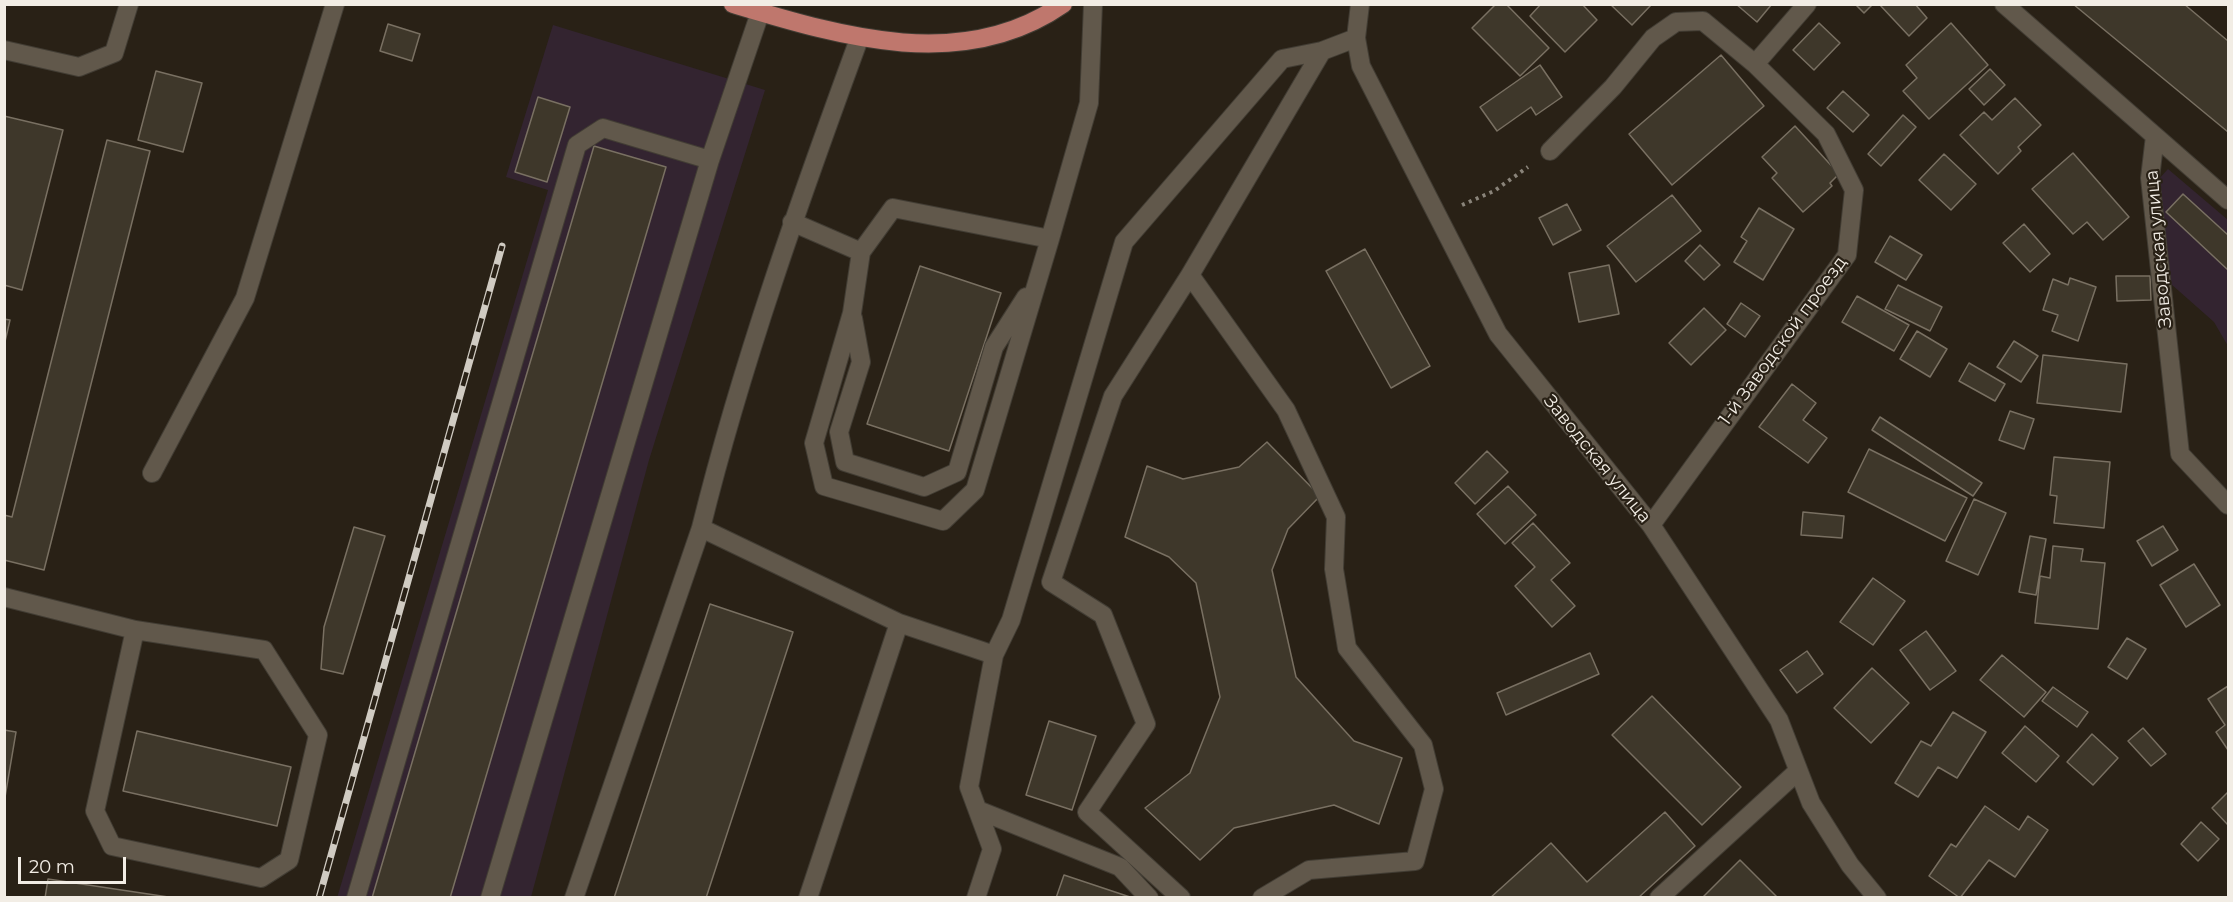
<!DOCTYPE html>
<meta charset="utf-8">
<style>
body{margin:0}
#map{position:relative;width:2233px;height:902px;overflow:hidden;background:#292116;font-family:Montserrat,sans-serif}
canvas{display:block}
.frame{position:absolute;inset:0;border:6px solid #f2ede5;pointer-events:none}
.scale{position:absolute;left:18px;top:857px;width:108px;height:27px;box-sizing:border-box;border:3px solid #f2ede5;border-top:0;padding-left:8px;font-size:18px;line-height:21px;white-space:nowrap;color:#f2ede5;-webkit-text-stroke:4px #292116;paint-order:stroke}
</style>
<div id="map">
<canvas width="2233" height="902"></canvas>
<div class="frame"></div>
<div class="scale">20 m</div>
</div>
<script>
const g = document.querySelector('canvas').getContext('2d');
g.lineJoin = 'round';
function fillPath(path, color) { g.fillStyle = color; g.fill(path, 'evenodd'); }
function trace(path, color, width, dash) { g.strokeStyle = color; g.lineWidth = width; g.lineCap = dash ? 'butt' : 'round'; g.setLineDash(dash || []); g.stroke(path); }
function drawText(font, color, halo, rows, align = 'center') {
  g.font = font + ' Montserrat,sans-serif'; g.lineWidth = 4.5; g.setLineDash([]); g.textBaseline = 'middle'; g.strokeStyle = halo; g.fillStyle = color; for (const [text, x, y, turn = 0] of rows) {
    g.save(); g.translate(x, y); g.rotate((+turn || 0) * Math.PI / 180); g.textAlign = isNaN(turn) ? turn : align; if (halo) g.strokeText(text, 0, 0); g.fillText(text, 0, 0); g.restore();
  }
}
fillPath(new Path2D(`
 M 553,25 L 765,90 L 649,460 L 531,897 L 337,898 L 548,190 L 506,177 Z
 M 2168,169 L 2228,220 L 2228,346 L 2214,322 L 2171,284 L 2158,180 Z`), '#332430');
const building = new Path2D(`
 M 1496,4 L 1506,4 L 1549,48 L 1520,76 L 1472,28 Z
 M 1541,4 L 1582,4 L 1597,20 L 1565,52 L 1530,16 Z
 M 1610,4 L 1652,4 L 1632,25 Z
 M 1736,4 L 1772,4 L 1757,22 Z
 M 1855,4 L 1873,4 L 1864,13 Z
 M 1879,4 L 1915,4 L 1927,18 L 1909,36 Z
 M 2073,4 L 2184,4 L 2228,41 L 2228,132 Z
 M 1819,23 L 1840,43 L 1814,70 L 1793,50 Z
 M 1951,23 L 1988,65 L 1929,119 L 1903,91 L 1917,78 L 1906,65 Z
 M 388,24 L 420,34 L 412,61 L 380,51 Z
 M 1721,55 L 1764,106 L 1672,185 L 1629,134 Z
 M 1540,65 L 1562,97 L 1536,115 L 1531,107 L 1497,131 L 1480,107 Z
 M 1990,69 L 2005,85 L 1984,105 L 1969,89 Z
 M 156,71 L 202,83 L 183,152 L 138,140 Z
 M 1843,91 L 1869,115 L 1853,132 L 1827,108 Z
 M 538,97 L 570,107 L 547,182 L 515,172 Z
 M 2015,98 L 2041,125 L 2018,147 L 2021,151 L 1998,174 L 1960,135 L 1984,112 L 1992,120 Z
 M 1903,115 L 1916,127 L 1881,166 L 1868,154 Z
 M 4,116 L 63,130 L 22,290 L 4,285 Z
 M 1795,126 L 1839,174 L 1830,183 L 1832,186 L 1803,212 L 1772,178 L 1777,173 L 1762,157 Z
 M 107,140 L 150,151 L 44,570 L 4,560 L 4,515 L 12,517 Z
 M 594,146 L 666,167 L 450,898 L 372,898 Z
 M 2073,153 L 2129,217 L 2103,240 L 2087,222 L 2073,234 L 2032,189 Z
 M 1944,154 L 1976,184 L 1951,210 L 1919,180 Z
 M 2183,194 L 2228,235 L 2228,270 L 2166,212 Z
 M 1672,195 L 1701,231 L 1636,282 L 1607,246 Z
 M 1567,204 L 1581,230 L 1553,245 L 1539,218 Z
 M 1759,208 L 1794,229 L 1763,280 L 1734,262 L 1747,241 L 1741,237 Z
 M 2024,224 L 2050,254 L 2030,272 L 2003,243 Z
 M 1890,236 L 1922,255 L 1906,280 L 1875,262 Z
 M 1700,245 L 1720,265 L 1704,280 L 1685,261 Z
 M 1365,249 L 1430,366 L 1391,388 L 1326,271 Z
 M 1609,265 L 1619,314 L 1579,322 L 1569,273 Z
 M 920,266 L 1001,293 L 949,451 L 867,424 Z
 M 2116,276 L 2150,276 L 2151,300 L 2117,301 Z
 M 2070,278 L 2096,287 L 2078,341 L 2052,331 L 2058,315 L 2043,310 L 2053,279 L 2068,285 Z
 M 1898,285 L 1942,307 L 1930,331 L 1885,309 Z
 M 1857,296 L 1909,325 L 1894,351 L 1842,322 Z
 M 1741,303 L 1760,316 L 1745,337 L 1727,324 Z
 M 1704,308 L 1726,330 L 1691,365 L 1669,343 Z
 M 4,319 L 10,320 L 4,346 Z
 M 1917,331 L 1947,349 L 1930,377 L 1900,359 Z
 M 2014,341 L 2038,356 L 2021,382 L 1997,367 Z
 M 2043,355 L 2127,364 L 2121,412 L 2037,403 Z
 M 1969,363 L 2005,384 L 1995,401 L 1959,381 Z
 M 1792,384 L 1816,403 L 1803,420 L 1827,438 L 1808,463 L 1759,427 Z
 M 2010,411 L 2034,419 L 2024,449 L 1999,440 Z
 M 1880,417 L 1982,483 L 1973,496 L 1872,430 Z
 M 1267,442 L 1320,496 L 1288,529 L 1272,570 L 1296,677 L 1354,741 L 1402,758 L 1379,824 L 1334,805 L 1234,828 L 1200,860 L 1145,808 L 1190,773 L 1220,697 L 1196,583 L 1169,557 L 1125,537 L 1147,466 L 1183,479 L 1239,467 Z
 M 1869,449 L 1967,498 L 1945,541 L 1848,492 Z
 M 1487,451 L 1508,472 L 1475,504 L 1455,483 Z
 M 2054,457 L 2110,462 L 2104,528 L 2054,523 L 2057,496 L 2050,495 Z
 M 1508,486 L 1536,515 L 1505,544 L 1477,514 Z
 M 1974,499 L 2006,513 L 1978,575 L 1946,561 Z
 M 1803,512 L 1844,516 L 1842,538 L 1801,535 Z
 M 1533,523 L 1570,563 L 1551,580 L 1575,606 L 1552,627 L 1515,586 L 1535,567 L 1512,543 Z
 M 2163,526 L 2178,550 L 2152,566 L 2137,541 Z
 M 354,527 L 385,536 L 343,674 L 321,669 L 324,627 Z
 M 2030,536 L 2046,539 L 2036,595 L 2019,592 Z
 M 2053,546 L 2083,549 L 2081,561 L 2105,563 L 2098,629 L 2035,623 L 2040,576 L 2050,578 Z
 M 2194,564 L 2220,605 L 2186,627 L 2160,585 Z
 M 1873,578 L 1905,601 L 1873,645 L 1840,622 Z
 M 710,604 L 793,632 L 706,898 L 614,898 Z
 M 1926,631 L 1956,671 L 1930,690 L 1900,650 Z
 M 2127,638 L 2146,649 L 2127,679 L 2108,667 Z
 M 1807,651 L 1823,674 L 1797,693 L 1780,670 Z
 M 1590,653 L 1599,674 L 1506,715 L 1497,693 Z
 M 2002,655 L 2046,692 L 2024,717 L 1980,680 Z
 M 1872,668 L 1909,703 L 1871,743 L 1834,708 Z
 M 2228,686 L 2228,750 L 2216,732 L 2225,725 L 2208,699 Z
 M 2053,687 L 2088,712 L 2077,727 L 2042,701 Z
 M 1652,696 L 1741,787 L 1702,825 L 1612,735 Z
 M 1953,712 L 1986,732 L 1957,778 L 1938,767 L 1918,797 L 1895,783 L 1921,741 L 1931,746 Z
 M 1049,721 L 1096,736 L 1072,810 L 1026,795 Z
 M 2025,726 L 2059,756 L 2036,782 L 2002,753 Z
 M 2143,728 L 2166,754 L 2151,766 L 2128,741 Z
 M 4,730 L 16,732 L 4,803 Z
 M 137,731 L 291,767 L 277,826 L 123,791 Z
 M 2092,734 L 2118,758 L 2093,785 L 2067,762 Z
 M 2228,792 L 2228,825 L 2212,808 Z
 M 1985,806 L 2019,830 L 2028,816 L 2048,830 L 2015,877 L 1989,860 L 1960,898 L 1929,876 L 1951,844 L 1956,847 Z
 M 1665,812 L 1695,846 L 1638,898 L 1490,898 L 1551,843 L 1587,882 Z
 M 2201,822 L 2219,839 L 2198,861 L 2181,844 Z
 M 1740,860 L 1778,898 L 1702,898 Z
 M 1064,875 L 1133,898 L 1056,898 Z
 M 48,879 L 175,898 L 45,898 Z`);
fillPath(building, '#3e372a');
trace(building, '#797062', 1.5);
const minor = new Path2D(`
 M 1360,4 L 1356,38 L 1361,66 L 1498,334 L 1651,525 L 1779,720 L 1811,803 L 1850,865 L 1877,898
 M 2004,4 L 2155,136 L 2150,178 L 2180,454 L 2228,505
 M 4,50 L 79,67 L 114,53 L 129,4
 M 1755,64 L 1807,4
 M 2155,136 L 2228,200
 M 1550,151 L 1613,87 L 1653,38 L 1676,22 L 1703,21 L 1755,64 L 1826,134 L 1854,190 L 1847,255 L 1651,525
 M 792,222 L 861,252
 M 1050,239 L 893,208 L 861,252 L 852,313 L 814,443 L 824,486 L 943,521 L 975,490 L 1050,239 L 1089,103 L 1093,4
 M 853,318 L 861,362 L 839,432 L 845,462 L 924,487 L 957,472 L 994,347 L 1026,297
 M 152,473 L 245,298 L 335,4
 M 701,528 L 899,623 L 808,898
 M 4,597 L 135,630 L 264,650 L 318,735 L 289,860 L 261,878 L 112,846 L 95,811 L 135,630
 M 899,623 L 994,655
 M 978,810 L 1120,867 L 1149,898
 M 356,898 L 577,145 L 603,128 L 710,160
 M 490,898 L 710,160 L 763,4
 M 574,898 L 701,528 C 742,362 800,200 859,39
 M 976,898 L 992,849 L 969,787 L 994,655 L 1011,620 L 1124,242 L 1282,59 L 1322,51
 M 1181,898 L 1087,812 L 1146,724 L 1103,615 L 1051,582 L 1113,396 L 1190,275
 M 1262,898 L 1309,870 L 1415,861 L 1434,789 L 1423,745 L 1347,648 L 1334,569 L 1336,517 L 1286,410 L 1190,275 L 1322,51 L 1356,38
 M 1659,898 L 1798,771`);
const major = new Path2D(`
 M 733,4 C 840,36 963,74 1063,4`);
trace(minor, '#423d34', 20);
trace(major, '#423d34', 20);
trace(new Path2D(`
 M 1462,205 L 1494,191 L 1528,167`), '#8a847a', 4, [3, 4.5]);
trace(minor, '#61584b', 18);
trace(major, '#bf776d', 18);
const rail = new Path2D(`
 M 319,898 L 502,246`);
trace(rail, '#d0cbc2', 7);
trace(rail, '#292116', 4.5, [14]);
drawText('18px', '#f2ede5', '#292116', [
 ["Заводская улица",2159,249,-95],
 ["1-й Заводской проезд",1783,341,-54],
 ["Заводская улица",1597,459,51]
]);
</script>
